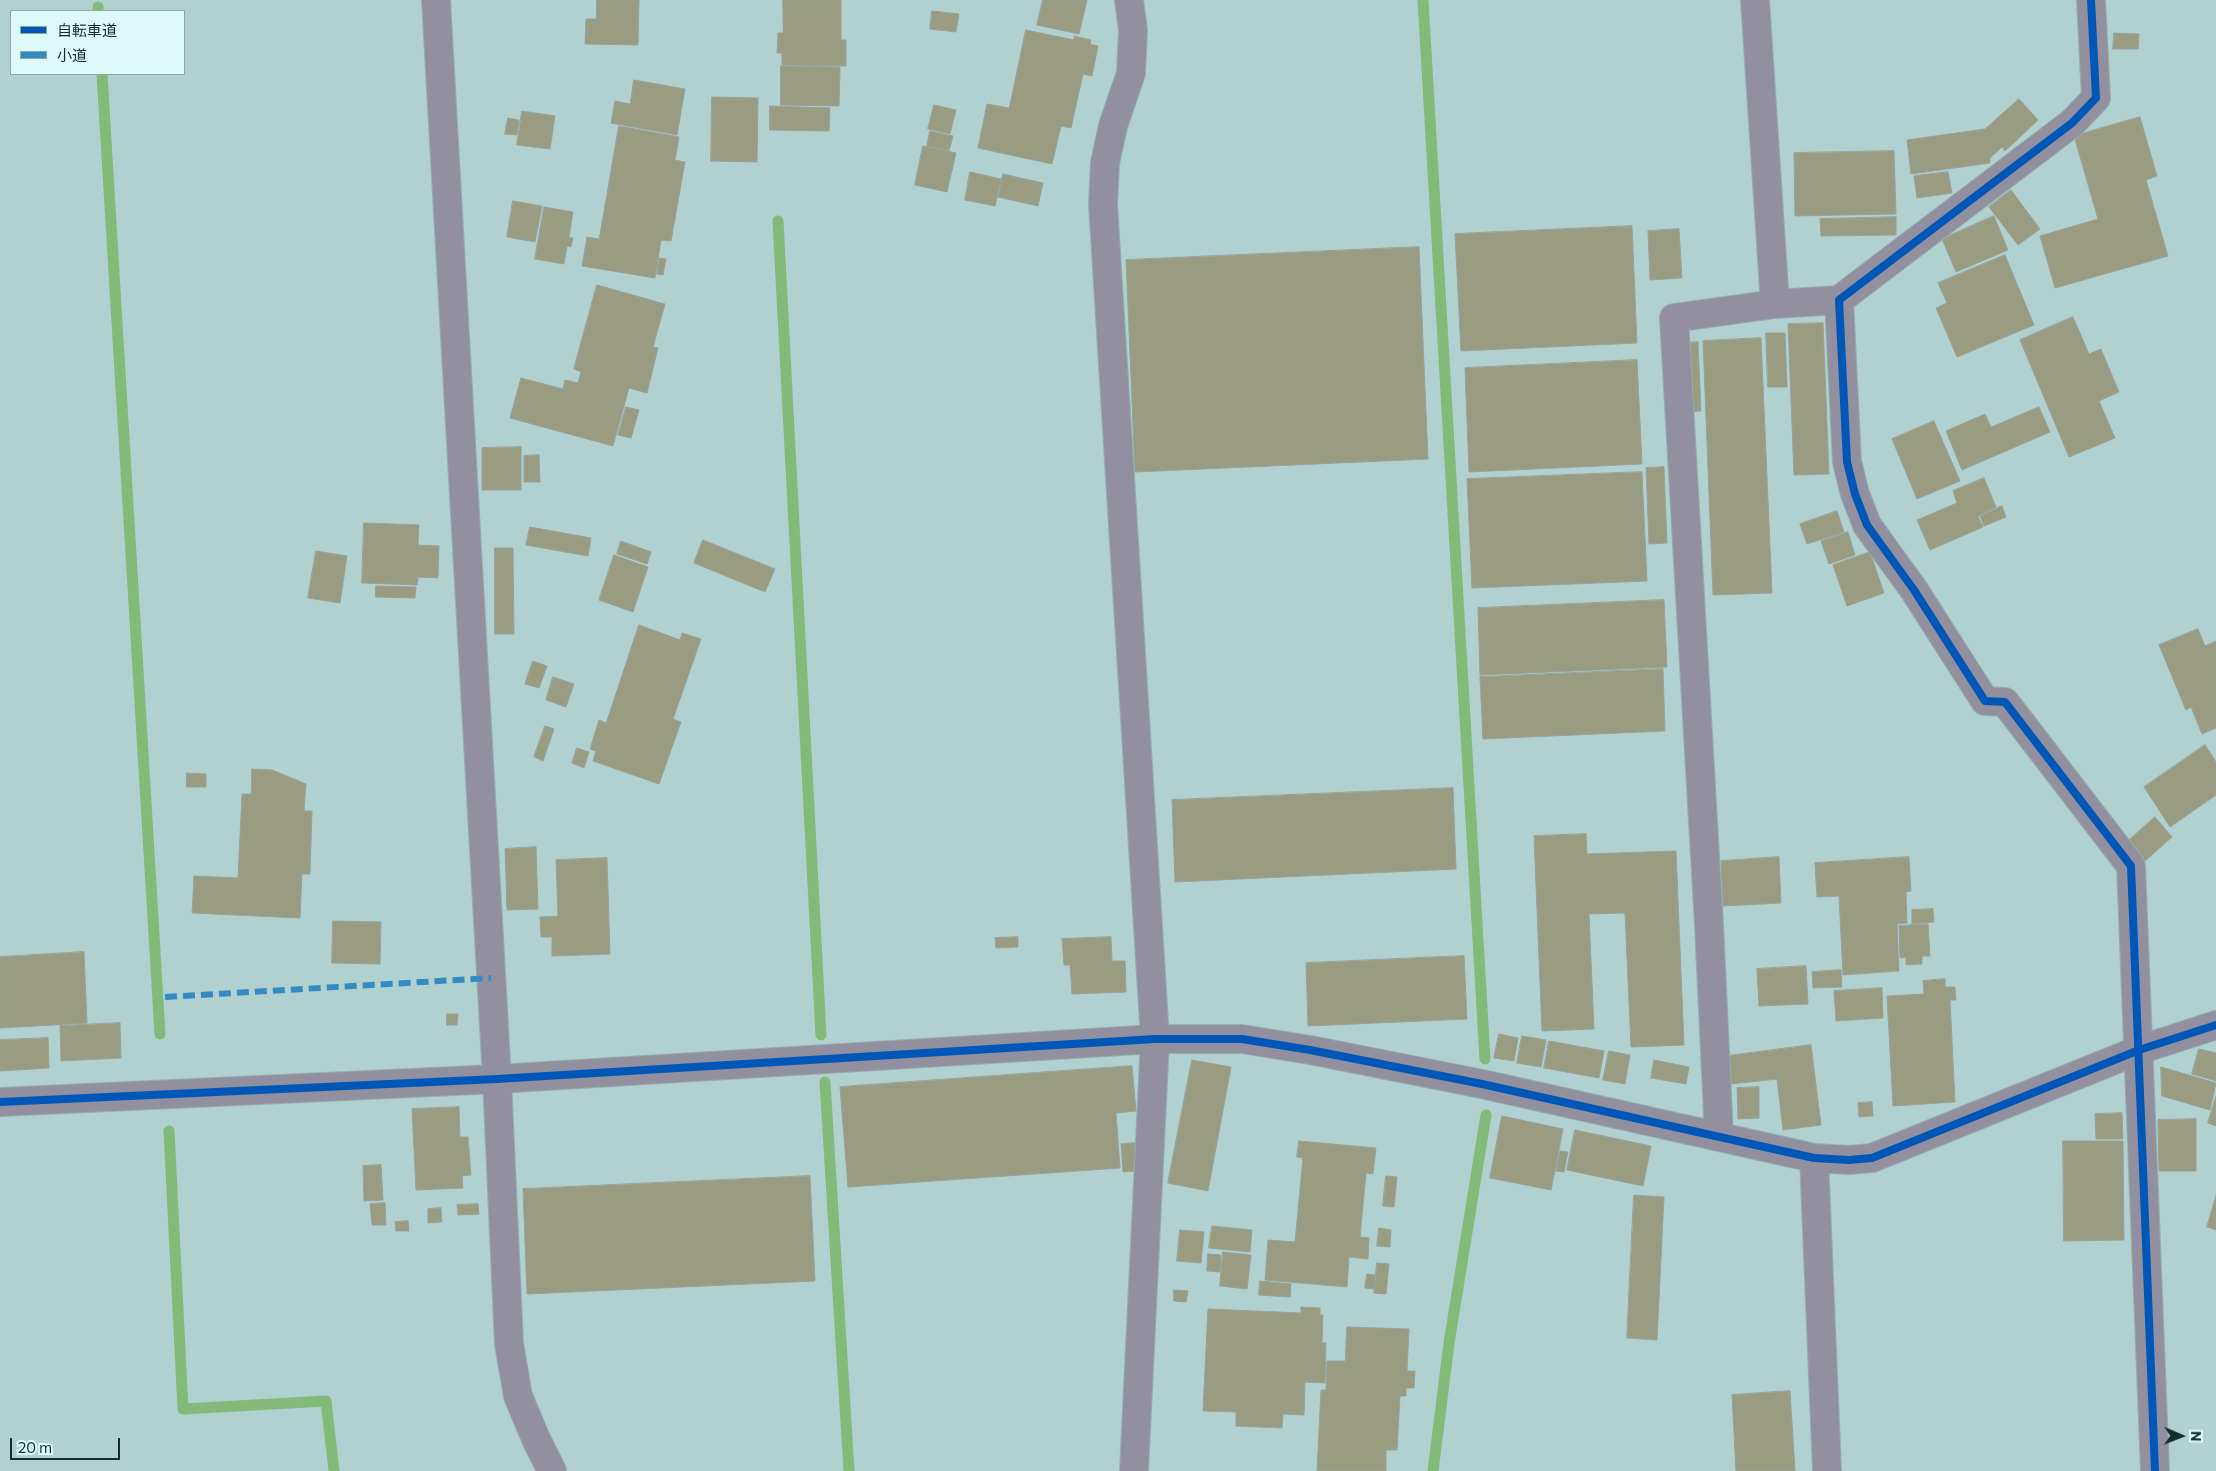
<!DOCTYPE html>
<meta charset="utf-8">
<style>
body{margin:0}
#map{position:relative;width:2216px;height:1471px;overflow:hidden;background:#b1d1d1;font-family:Commissioner,"Noto Sans JP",sans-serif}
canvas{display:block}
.legend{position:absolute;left:10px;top:10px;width:175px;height:65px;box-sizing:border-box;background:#ddf9f9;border:1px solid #8da7a7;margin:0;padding:6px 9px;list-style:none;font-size:15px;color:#142c2c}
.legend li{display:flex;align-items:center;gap:10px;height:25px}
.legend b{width:25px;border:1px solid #8da7a7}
.north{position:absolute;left:2156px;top:1411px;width:50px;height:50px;-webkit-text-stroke:4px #ddf9f9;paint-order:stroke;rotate:91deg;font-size:14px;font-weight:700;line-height:20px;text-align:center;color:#142c2c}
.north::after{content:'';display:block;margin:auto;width:18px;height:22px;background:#142c2c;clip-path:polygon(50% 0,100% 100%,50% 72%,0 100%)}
.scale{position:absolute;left:10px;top:1438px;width:110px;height:22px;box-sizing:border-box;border:2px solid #142c2c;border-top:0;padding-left:6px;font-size:15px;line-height:18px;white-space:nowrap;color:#142c2c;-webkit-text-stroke:4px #ddf9f9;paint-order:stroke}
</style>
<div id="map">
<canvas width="2216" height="1471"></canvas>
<ul class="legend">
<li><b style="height:6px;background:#0057b8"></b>自転車道</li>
<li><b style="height:6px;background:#348ac3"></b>小道</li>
</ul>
<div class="north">N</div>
<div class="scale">20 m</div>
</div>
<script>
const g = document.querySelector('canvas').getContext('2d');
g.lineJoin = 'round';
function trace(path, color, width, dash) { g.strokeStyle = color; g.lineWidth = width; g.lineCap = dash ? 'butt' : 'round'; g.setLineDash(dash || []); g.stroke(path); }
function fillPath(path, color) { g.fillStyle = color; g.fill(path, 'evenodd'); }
trace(new Path2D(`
 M 1423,0 L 1485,1059
 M 98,7 L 98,11
 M 102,74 L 160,1034
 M 778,221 L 821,1035
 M 825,1082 L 849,1471
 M 169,1131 L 183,1409 L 326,1401 L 334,1471
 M 1433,1471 L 1449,1343 L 1486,1115`), '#84ba79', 11);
const building = new Path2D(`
 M 597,0 L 639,0 L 638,45 L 585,44 L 586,19 L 596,19 Z
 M 783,0 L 841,0 L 841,40 L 846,40 L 846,66 L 782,65 L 782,53 L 777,53 L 778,33 L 783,33 Z
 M 1043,0 L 1087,0 L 1079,34 L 1037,25 Z
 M 932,11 L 959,14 L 956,32 L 930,29 Z
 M 1026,30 L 1074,40 L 1074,36 L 1091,40 L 1090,44 L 1098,46 L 1092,76 L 1083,74 L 1071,128 L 1061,126 L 1052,164 L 978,148 L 987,104 L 1009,108 Z
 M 2114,33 L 2139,34 L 2138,49 L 2113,49 Z
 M 781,66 L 840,67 L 839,106 L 781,105 Z
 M 634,80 L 685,89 L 677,135 L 611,123 L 615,101 L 630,104 Z
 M 712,97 L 758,98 L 757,162 L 711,161 Z
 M 2019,99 L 2038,120 L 2005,151 L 2002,147 L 1990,158 L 1990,163 L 1911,174 L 1907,140 L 1985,129 Z
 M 934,105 L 956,110 L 950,134 L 928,129 Z
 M 770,106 L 830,108 L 829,131 L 770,130 Z
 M 522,111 L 555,116 L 550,149 L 517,145 Z
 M 2140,117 L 2157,176 L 2146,180 L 2168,256 L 2055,288 L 2040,236 L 2098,219 L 2074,136 Z
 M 508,118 L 519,120 L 517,135 L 505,134 Z
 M 619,126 L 679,137 L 675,160 L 685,162 L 671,241 L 661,240 L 655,278 L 582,266 L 587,237 L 599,239 Z
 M 930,131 L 953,136 L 949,151 L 927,146 Z
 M 923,146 L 956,153 L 947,192 L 915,185 Z
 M 1894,151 L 1896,214 L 1795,216 L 1794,153 Z
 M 970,172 L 1001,179 L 995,206 L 965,200 Z
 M 1948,172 L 1952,193 L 1917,198 L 1914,176 Z
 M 1003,174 L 1043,183 L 1038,206 L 998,197 Z
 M 2011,190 L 2040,229 L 2018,245 L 1989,207 Z
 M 513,201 L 542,206 L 535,242 L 507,237 Z
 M 544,207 L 573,212 L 569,237 L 573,238 L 571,247 L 567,246 L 564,264 L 535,259 Z
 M 1994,216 L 2008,250 L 1956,272 L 1942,239 Z
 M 1896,217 L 1896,235 L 1821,236 L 1820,219 Z
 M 1632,226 L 1637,343 L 1461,351 L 1455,234 Z
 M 1679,229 L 1682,278 L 1650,280 L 1648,231 Z
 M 1419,247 L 1428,459 L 1135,472 L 1126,260 Z
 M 2005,255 L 2034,325 L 1957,357 L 1936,308 L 1947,303 L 1938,283 Z
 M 659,258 L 666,259 L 663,275 L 657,274 Z
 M 597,285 L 665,304 L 653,347 L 658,348 L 647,393 L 629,388 L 613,446 L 510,418 L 521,378 L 563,389 L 565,380 L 578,383 L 581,372 L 574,369 Z
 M 2073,317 L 2089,354 L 2101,349 L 2119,392 L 2099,401 L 2115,438 L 2069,457 L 2020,340 Z
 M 1823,323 L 1829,474 L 1794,475 L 1788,324 Z
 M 1766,333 L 1785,333 L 1787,387 L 1768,387 Z
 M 1761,338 L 1772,593 L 1713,595 L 1703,341 Z
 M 1698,342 L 1701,411 L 1687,412 L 1684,343 Z
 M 1637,360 L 1642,464 L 1469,472 L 1465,368 Z
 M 626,407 L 639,410 L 631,438 L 618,435 Z
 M 2039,407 L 2050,432 L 1962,470 L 1946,431 L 1985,414 L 1991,427 Z
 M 1934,421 L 1960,481 L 1917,499 L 1892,439 Z
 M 521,447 L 521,490 L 482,490 L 482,448 Z
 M 539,455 L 540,482 L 524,482 L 524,456 Z
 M 1664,467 L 1667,543 L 1649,544 L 1646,468 Z
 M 1642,472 L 1647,581 L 1472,588 L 1467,479 Z
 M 1984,478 L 1996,507 L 1978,516 L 1983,527 L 1930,550 L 1917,520 L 1957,503 L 1953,491 Z
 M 2002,506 L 2006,517 L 1984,526 L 1980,516 Z
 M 1837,511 L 1844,532 L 1807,544 L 1800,524 Z
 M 364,523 L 419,525 L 418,545 L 439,546 L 438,578 L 418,577 L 417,585 L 362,583 Z
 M 530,527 L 591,538 L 588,556 L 526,545 Z
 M 1848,532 L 1855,555 L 1829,564 L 1821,541 Z
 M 703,540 L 775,569 L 765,592 L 694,563 Z
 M 621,541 L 651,552 L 647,564 L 617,554 Z
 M 495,548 L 513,548 L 514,634 L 495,634 Z
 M 316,551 L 347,556 L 340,603 L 308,598 Z
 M 1870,552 L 1884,593 L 1847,606 L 1833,565 Z
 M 614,555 L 648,567 L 633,612 L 599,600 Z
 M 376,586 L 416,587 L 415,598 L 376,597 Z
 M 1664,600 L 1667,667 L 1480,675 L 1478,608 Z
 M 639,625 L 680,640 L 682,633 L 701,639 L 673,719 L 681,722 L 659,784 L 593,761 L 596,751 L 590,749 L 599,720 L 606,723 Z
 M 2198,629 L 2205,646 L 2216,641 L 2216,728 L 2202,734 L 2191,707 L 2186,710 L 2159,645 Z
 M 533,661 L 547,666 L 539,688 L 525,684 Z
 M 1663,669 L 1665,731 L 1483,739 L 1480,677 Z
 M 553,677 L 574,684 L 566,707 L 546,700 Z
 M 545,726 L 554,729 L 543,761 L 534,757 Z
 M 2205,745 L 2216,762 L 2216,795 L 2170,827 L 2144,787 Z
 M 577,748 L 589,752 L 584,768 L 572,763 Z
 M 252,769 L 272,770 L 306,784 L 304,811 L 312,811 L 310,874 L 302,874 L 300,918 L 192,913 L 194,876 L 238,878 L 242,794 L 251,794 Z
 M 187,773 L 206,774 L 206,787 L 187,787 Z
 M 1453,788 L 1456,869 L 1175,882 L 1172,800 Z
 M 2155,817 L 2172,837 L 2145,861 L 2128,841 Z
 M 1586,834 L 1587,854 L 1676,851 L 1684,1045 L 1631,1047 L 1625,913 L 1589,914 L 1594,1029 L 1542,1031 L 1534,836 Z
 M 536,847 L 538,909 L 507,910 L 505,849 Z
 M 1779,857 L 1781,903 L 1723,906 L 1721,861 Z
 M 1909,857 L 1911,891 L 1906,892 L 1907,923 L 1897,924 L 1899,971 L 1843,975 L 1839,896 L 1817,897 L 1815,863 Z
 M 607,858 L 610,954 L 552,956 L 552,937 L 541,937 L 540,917 L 558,916 L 556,860 Z
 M 1933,909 L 1934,922 L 1912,924 L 1912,910 Z
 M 333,921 L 381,922 L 380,964 L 332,963 Z
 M 1928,924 L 1930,956 L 1922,956 L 1922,964 L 1906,965 L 1906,957 L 1900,958 L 1899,926 Z
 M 1018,937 L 1018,947 L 996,948 L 995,938 Z
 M 1111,937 L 1112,961 L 1125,961 L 1126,992 L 1072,994 L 1070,965 L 1064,965 L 1062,939 Z
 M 84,952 L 87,1023 L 0,1028 L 0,957 Z
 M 1464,956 L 1467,1019 L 1308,1026 L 1306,963 Z
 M 1806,966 L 1808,1004 L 1759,1006 L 1757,969 Z
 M 1841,970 L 1842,987 L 1813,988 L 1812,972 Z
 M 1945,979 L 1945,987 L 1955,987 L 1956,1000 L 1950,1000 L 1955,1102 L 1893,1106 L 1887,996 L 1924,994 L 1923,981 Z
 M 1882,988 L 1883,1018 L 1836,1021 L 1834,991 Z
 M 447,1014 L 458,1014 L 457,1025 L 447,1025 Z
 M 120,1023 L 121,1058 L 61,1061 L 60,1026 Z
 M 1499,1034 L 1518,1038 L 1514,1061 L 1494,1058 Z
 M 1522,1036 L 1546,1040 L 1541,1067 L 1517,1063 Z
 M 48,1038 L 49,1068 L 0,1071 L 0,1040 Z
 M 1549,1041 L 1604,1051 L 1599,1078 L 1544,1068 Z
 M 1811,1045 L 1821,1125 L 1783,1130 L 1777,1079 L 1731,1084 L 1727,1056 Z
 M 2199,1049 L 2216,1053 L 2216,1081 L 2192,1074 Z
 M 1609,1051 L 1630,1055 L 1625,1084 L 1603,1080 Z
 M 1192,1060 L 1231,1067 L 1208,1191 L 1168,1183 Z
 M 1654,1060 L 1689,1067 L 1686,1084 L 1651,1078 Z
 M 1132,1066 L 1136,1111 L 1116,1113 L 1120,1168 L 848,1187 L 840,1087 Z
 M 2161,1067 L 2216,1083 L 2210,1110 L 2162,1096 Z
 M 1759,1087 L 1759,1118 L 1738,1119 L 1737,1088 Z
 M 2216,1096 L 2216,1126 L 2208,1123 Z
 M 1872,1102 L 1873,1116 L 1859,1117 L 1858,1103 Z
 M 459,1107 L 460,1137 L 468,1137 L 471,1175 L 462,1176 L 463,1188 L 416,1190 L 412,1109 Z
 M 2122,1113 L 2123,1139 L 2096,1139 L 2095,1114 Z
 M 1502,1116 L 1563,1129 L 1551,1190 L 1490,1178 Z
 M 2196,1119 L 2196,1171 L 2159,1171 L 2158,1120 Z
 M 1575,1130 L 1651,1146 L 1643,1186 L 1567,1170 Z
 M 1299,1141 L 1376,1148 L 1373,1174 L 1366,1173 L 1360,1237 L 1369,1238 L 1368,1259 L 1349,1257 L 1347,1287 L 1265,1280 L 1268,1240 L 1295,1242 L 1303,1158 L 1297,1157 Z
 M 2063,1141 L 2123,1141 L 2124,1240 L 2064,1241 Z
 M 1135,1143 L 1137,1171 L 1123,1172 L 1121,1144 Z
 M 1560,1151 L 1568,1152 L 1564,1172 L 1556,1171 Z
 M 381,1165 L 383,1200 L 364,1201 L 363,1166 Z
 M 810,1176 L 815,1281 L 527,1294 L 523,1189 Z
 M 1386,1176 L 1397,1177 L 1394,1207 L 1383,1206 Z
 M 1634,1195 L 1664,1197 L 1657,1340 L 1627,1338 Z
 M 2216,1196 L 2216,1230 L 2207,1227 Z
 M 385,1203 L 386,1225 L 372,1225 L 370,1204 Z
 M 478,1204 L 479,1214 L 458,1215 L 457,1205 Z
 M 441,1208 L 442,1222 L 428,1223 L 428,1209 Z
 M 408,1221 L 409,1231 L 396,1231 L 395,1222 Z
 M 1212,1226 L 1252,1230 L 1250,1252 L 1209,1248 Z
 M 1379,1228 L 1391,1230 L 1390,1247 L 1377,1246 Z
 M 1180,1230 L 1204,1232 L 1201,1263 L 1177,1261 Z
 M 1223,1252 L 1251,1255 L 1247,1289 L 1220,1286 Z
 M 1208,1254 L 1221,1255 L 1220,1272 L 1207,1271 Z
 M 1377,1263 L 1389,1264 L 1386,1294 L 1374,1293 Z
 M 1367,1274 L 1375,1275 L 1374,1289 L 1365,1288 Z
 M 1260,1281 L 1291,1284 L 1290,1297 L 1259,1295 Z
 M 1174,1290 L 1188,1291 L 1186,1302 L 1174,1301 Z
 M 1301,1307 L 1320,1308 L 1320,1315 L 1323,1315 L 1322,1343 L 1326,1343 L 1325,1383 L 1305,1382 L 1304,1415 L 1283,1414 L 1282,1428 L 1236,1426 L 1236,1412 L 1203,1411 L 1208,1309 L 1301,1313 Z
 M 1347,1327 L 1409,1329 L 1407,1371 L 1415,1371 L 1414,1388 L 1406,1388 L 1406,1396 L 1400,1396 L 1397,1450 L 1386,1450 L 1386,1471 L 1317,1471 L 1321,1390 L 1326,1390 L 1327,1361 L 1345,1361 Z
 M 1790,1391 L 1795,1471 L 1736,1471 L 1732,1395 Z`);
fillPath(building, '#9a9c82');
trace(building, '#97a19a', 1);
const minor = new Path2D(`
 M 436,0 L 497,1079 L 509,1344 L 518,1396 L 536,1439 L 552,1471
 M 1129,0 L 1133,30 L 1131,73 L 1113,126 L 1105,163 L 1103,204 L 1155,1039 L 1134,1471
 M 1755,0 L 1775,304
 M 2091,0 L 2096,98 L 2072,123 L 1839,300 L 1847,462 L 1855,494 L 1867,525 L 1914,590 L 1985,701 L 2005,702 L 2131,866 L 2155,1471
 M 0,1102 L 497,1079 L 1155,1039 L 1242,1039 L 1310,1050 L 1482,1084 L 1814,1158 L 1849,1160 L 1872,1158 L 2139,1050 L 2216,1025
 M 1719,1136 L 1709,925 L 1674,318 L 1775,304 L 1839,300
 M 1814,1158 L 1827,1471`);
trace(minor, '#94aeae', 30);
trace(minor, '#92909e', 28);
trace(new Path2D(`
 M 165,997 L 491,978`), '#348ac3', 6, [12, 6]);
trace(new Path2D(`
 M 2091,0 L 2096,98 L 2072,123 L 1839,300 L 1847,462 L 1855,494 L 1867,525 L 1914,590 L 1985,701 L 2005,702 L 2131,866 L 2155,1471
 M 0,1102 L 497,1079 L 1155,1039 L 1242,1039 L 1310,1050 L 1482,1084 L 1814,1158 L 1849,1160 L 1872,1158 L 2139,1050 L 2216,1025`), '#0057b8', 8);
</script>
